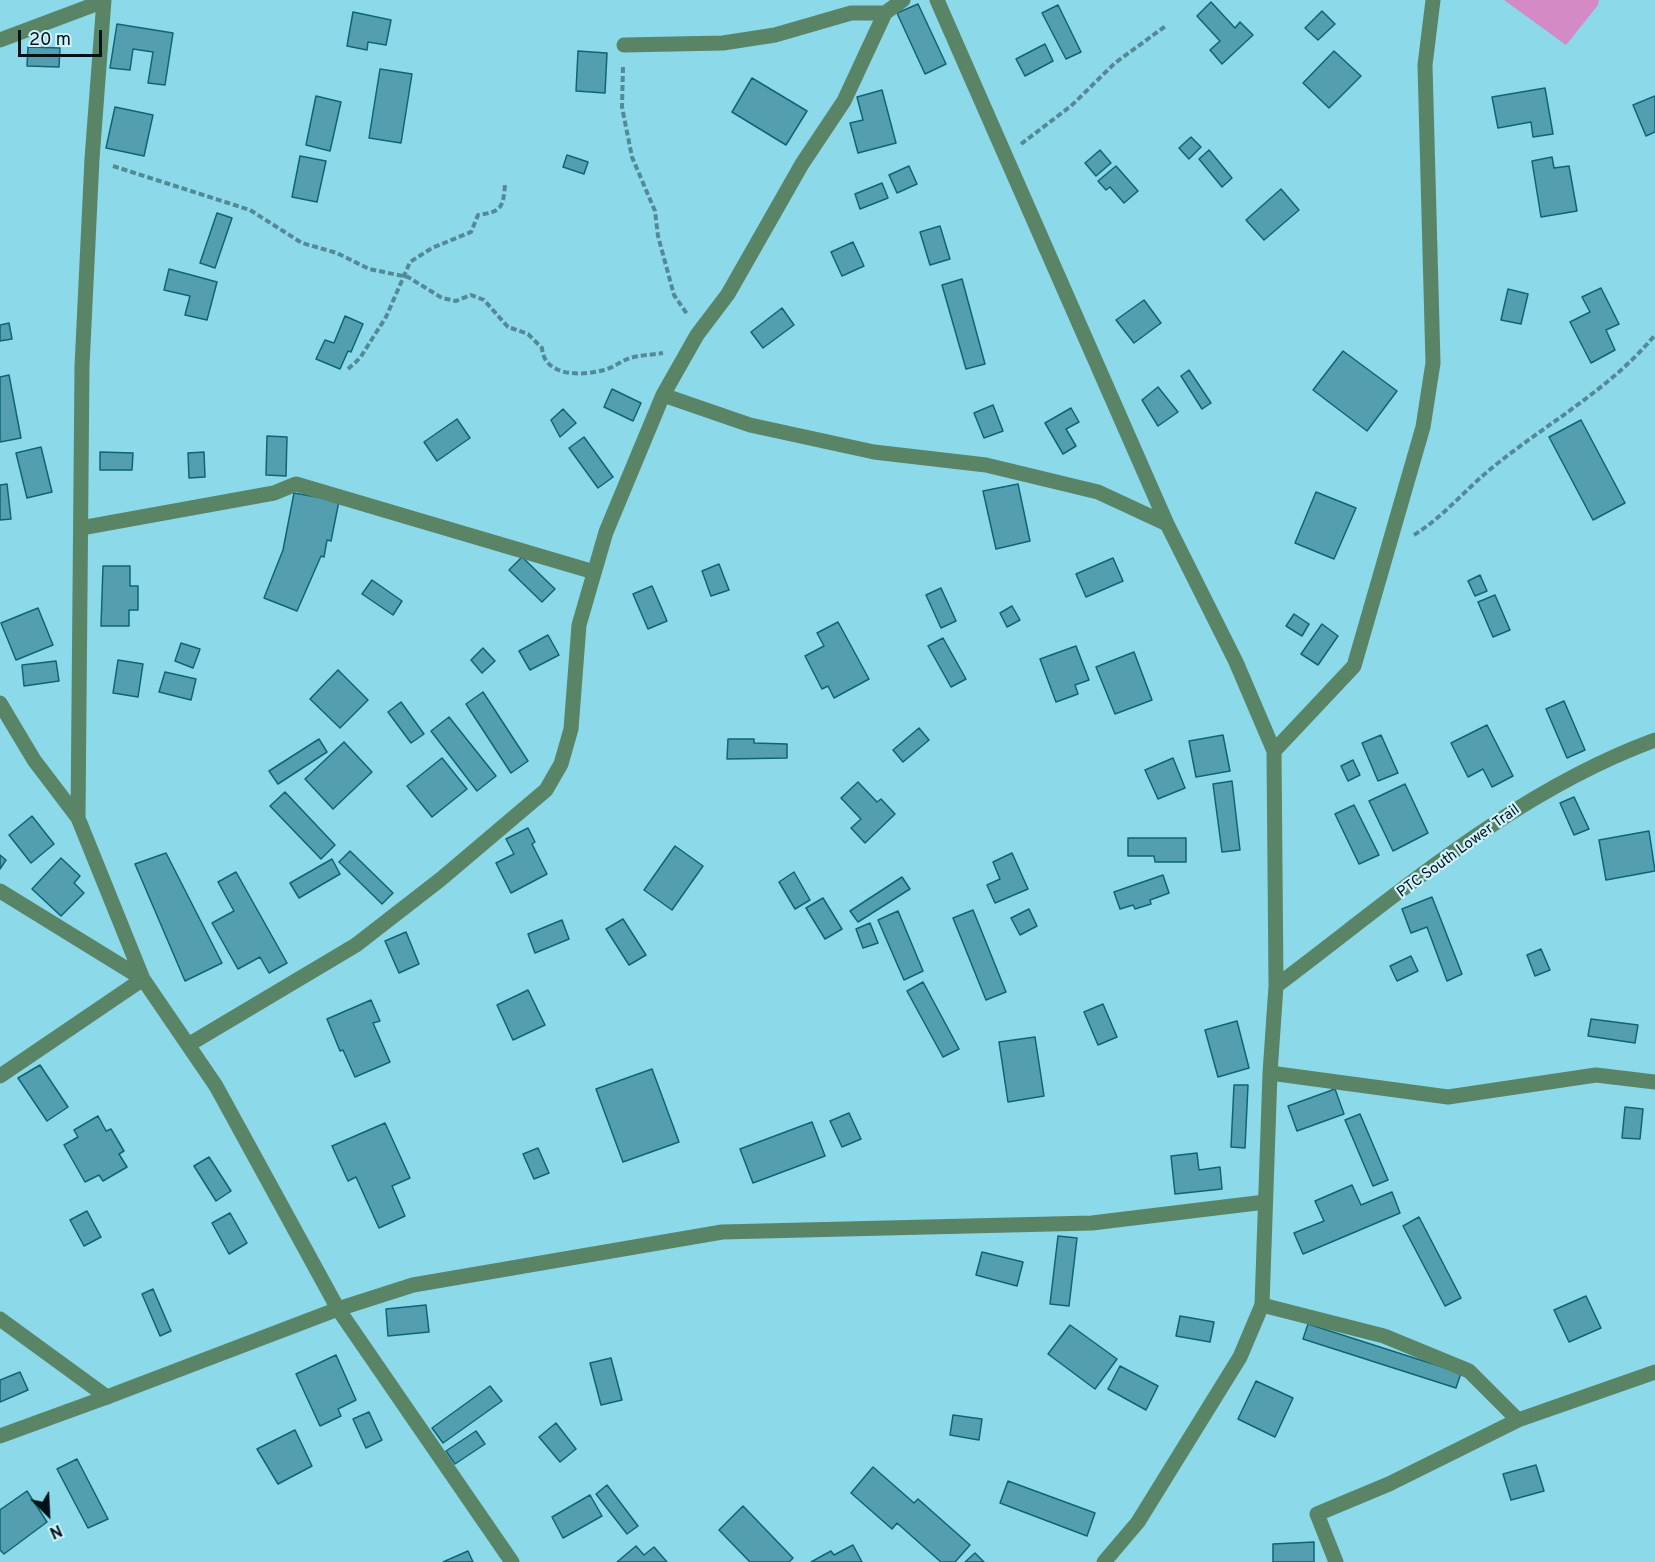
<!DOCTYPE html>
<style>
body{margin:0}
#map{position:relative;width:1655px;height:1562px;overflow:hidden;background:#8cd9ea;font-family:Overpass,sans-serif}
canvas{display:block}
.north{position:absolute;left:18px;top:1484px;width:60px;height:60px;-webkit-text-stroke:4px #cff3fc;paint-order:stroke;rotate:156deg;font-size:16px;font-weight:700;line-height:24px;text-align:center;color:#001217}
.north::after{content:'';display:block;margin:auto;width:21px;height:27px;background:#001217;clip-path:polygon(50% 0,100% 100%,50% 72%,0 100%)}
.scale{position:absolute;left:18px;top:30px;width:84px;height:27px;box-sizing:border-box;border:3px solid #001217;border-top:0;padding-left:8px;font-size:18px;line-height:21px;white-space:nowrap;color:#001217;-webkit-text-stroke:4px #cff3fc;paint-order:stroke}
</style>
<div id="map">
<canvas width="1655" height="1562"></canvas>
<div class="north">N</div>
<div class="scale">20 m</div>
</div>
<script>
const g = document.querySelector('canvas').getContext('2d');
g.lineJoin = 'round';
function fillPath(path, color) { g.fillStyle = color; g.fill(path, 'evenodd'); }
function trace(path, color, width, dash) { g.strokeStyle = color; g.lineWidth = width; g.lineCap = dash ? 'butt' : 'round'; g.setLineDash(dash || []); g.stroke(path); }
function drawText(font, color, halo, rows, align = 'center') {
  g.font = font + ' Overpass,sans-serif'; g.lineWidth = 4.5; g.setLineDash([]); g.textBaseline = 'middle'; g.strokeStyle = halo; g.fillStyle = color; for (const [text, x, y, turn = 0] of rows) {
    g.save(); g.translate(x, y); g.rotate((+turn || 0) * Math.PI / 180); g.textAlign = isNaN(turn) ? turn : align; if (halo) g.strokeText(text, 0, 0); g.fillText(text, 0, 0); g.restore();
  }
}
fillPath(new Path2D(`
 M 1504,0 L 1599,0 L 1598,5 L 1566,45 Z`), '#d38ac5');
const building = new Path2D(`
 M 1211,2 L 1235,28 L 1240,22 L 1253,35 L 1222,64 L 1210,50 L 1220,41 L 1197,16 Z
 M 918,4 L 946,64 L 925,74 L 897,13 Z
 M 1058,5 L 1081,52 L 1066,59 L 1042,13 Z
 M 1322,11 L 1335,24 L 1318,40 L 1305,28 Z
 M 353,12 L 391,20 L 386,45 L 368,42 L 367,50 L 347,46 Z
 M 117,24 L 173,33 L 165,85 L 148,83 L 153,52 L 133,49 L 130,70 L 110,68 Z
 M 1045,44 L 1053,61 L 1025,76 L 1016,59 Z
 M 28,47 L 60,48 L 59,67 L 27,66 Z
 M 578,51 L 607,53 L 605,93 L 576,91 Z
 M 1334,51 L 1361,76 L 1329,108 L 1303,83 Z
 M 380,69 L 412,74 L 401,143 L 369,138 Z
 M 752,78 L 807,111 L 786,145 L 732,112 Z
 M 1545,88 L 1553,134 L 1533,137 L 1531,122 L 1498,128 L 1492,97 Z
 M 882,90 L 896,143 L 858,153 L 850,123 L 863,120 L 857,97 Z
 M 316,96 L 341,102 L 330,151 L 306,145 Z
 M 1655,96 L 1655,132 L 1646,136 L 1633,105 Z
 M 115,107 L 153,115 L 144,156 L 106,148 Z
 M 1191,137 L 1201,147 L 1189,159 L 1179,148 Z
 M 1100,150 L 1111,163 L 1096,176 L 1085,163 Z
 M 1209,150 L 1232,178 L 1222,187 L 1199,159 Z
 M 567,155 L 588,162 L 584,174 L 563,167 Z
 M 300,156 L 326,161 L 317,202 L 292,197 Z
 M 1552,157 L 1554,168 L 1569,166 L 1577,211 L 1541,217 L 1532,161 Z
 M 909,166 L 917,184 L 897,193 L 889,175 Z
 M 1116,166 L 1138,191 L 1124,203 L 1110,187 L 1106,190 L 1098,181 Z
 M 882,183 L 888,198 L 860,209 L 855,194 Z
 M 1281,189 L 1299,210 L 1264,240 L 1246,220 Z
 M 217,213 L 232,218 L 215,268 L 200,263 Z
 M 940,226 L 950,259 L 930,265 L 920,232 Z
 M 853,242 L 864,266 L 842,276 L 831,252 Z
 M 169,269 L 217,282 L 207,320 L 185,315 L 190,296 L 164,290 Z
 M 962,279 L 985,364 L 966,369 L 942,285 Z
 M 1601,288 L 1619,324 L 1606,330 L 1615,350 L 1591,363 L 1570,322 L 1590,312 L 1582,297 Z
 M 1508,289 L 1528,294 L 1521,324 L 1501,320 Z
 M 1144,300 L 1161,323 L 1134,343 L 1116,320 Z
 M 782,308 L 794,325 L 763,348 L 751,332 Z
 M 345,316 L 363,324 L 351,352 L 348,351 L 340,369 L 316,359 L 325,340 L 334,343 Z
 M 9,323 L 12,339 L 0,341 L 0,325 Z
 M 1343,351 L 1397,391 L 1367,431 L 1313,390 Z
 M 1189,370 L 1211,403 L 1202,409 L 1181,376 Z
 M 9,375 L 21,438 L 0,442 L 0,377 Z
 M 1158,387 L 1178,412 L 1158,426 L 1142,400 Z
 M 612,389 L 641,403 L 633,421 L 604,407 Z
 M 993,405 L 1003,431 L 984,438 L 974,413 Z
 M 1071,408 L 1079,422 L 1066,429 L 1076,446 L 1063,454 L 1045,423 Z
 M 563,409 L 576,423 L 560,437 L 551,420 Z
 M 457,419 L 470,438 L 437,461 L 424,442 Z
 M 1581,420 L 1625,503 L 1593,520 L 1549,437 Z
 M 267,436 L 287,437 L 286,476 L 266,475 Z
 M 584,437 L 613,477 L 598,488 L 569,448 Z
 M 41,447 L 52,492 L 27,498 L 16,453 Z
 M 100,452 L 133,453 L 132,470 L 100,470 Z
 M 204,452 L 205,477 L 189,478 L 188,453 Z
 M 7,484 L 11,519 L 0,520 L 0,485 Z
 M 1018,484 L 1030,541 L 996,549 L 983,491 Z
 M 1316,492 L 1356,508 L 1334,559 L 1295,543 Z
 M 294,493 L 339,501 L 331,541 L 327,540 L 324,557 L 321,556 L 297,611 L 264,598 L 283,550 Z
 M 522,557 L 555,589 L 542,602 L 509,570 Z
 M 1113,558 L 1123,581 L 1086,597 L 1076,574 Z
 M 719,564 L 729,590 L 711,596 L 702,571 Z
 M 103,566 L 130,566 L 130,586 L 138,586 L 138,610 L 129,610 L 129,626 L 101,626 Z
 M 1480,575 L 1487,591 L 1475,596 L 1468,581 Z
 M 372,580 L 402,601 L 393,615 L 362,594 Z
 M 652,586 L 667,621 L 648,629 L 633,594 Z
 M 941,588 L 956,621 L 941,628 L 926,595 Z
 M 1495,595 L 1510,630 L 1493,637 L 1478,602 Z
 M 1012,606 L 1020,620 L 1007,627 L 1000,613 Z
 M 38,608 L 53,645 L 16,660 L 1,623 Z
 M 1294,614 L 1309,624 L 1302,636 L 1286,626 Z
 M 838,622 L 869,679 L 834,698 L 828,686 L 822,689 L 805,656 L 824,646 L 817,633 Z
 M 1322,624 L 1338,636 L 1318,665 L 1301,654 Z
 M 548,635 L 559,655 L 530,670 L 519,651 Z
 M 943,638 L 966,679 L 951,687 L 928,646 Z
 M 181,643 L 200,649 L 193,668 L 175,661 Z
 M 1076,646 L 1089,680 L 1075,685 L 1078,694 L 1056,702 L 1040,659 Z
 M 483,648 L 495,661 L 482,673 L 471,660 Z
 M 1134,652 L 1152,700 L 1115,714 L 1096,667 Z
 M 118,660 L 143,664 L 138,697 L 113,693 Z
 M 56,661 L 59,681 L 24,686 L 22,665 Z
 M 338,670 L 368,700 L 340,728 L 310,699 Z
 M 165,672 L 196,679 L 191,700 L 159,692 Z
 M 483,692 L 528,761 L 511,773 L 466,704 Z
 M 1564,701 L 1585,750 L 1567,758 L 1546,709 Z
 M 401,702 L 424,734 L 411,743 L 388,712 Z
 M 449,717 L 496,776 L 477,791 L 431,731 Z
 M 1487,725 L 1513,776 L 1492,787 L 1483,769 L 1468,777 L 1451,743 Z
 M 919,728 L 929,740 L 903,762 L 893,750 Z
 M 1223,735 L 1230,771 L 1196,777 L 1189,741 Z
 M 1381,735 L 1398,773 L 1378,781 L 1362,743 Z
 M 319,739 L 327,752 L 278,784 L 269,771 Z
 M 728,739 L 754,739 L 754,743 L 787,744 L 787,758 L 727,759 Z
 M 344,742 L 372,772 L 333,809 L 305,779 Z
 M 442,758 L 467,789 L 432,817 L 407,786 Z
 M 1173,758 L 1185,788 L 1158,799 L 1145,770 Z
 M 1353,760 L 1360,775 L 1348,781 L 1341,766 Z
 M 1232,781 L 1240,850 L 1222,852 L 1213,784 Z
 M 858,782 L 877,802 L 881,799 L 895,814 L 865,843 L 851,828 L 861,819 L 841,798 Z
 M 1405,784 L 1428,833 L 1393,851 L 1369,801 Z
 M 285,792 L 335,845 L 321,859 L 270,806 Z
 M 1574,797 L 1589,829 L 1574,835 L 1560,803 Z
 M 1354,805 L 1379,855 L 1359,864 L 1335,814 Z
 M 32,816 L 54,844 L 31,863 L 9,835 Z
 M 528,828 L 535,842 L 532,844 L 547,874 L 511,893 L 496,863 L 514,854 L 506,839 Z
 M 1649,831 L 1655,871 L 1606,880 L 1599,840 Z
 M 1128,838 L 1186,838 L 1186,862 L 1155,862 L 1154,856 L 1128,856 Z
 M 675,846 L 703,866 L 672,910 L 644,890 Z
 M 350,851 L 393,893 L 382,904 L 339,862 Z
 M 166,853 L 222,963 L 185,981 L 135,864 Z
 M 1012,853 L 1028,889 L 995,903 L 987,885 L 1000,879 L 993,862 Z
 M 0,855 L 6,860 L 0,869 Z
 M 61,858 L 80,876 L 74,883 L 84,893 L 61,916 L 32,889 Z
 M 332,859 L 340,874 L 299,898 L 290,883 Z
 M 236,872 L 287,963 L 269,973 L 260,957 L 238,969 L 212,923 L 234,911 L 218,882 Z
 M 794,872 L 810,900 L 795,909 L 779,882 Z
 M 1163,875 L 1169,893 L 1150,900 L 1151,904 L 1135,909 L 1133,905 L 1120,909 L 1114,892 Z
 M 902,877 L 910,889 L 858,922 L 850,911 Z
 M 1432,897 L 1462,974 L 1447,981 L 1427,927 L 1411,933 L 1402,909 Z
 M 823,898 L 842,929 L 825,939 L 806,908 Z
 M 1029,909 L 1037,926 L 1020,935 L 1011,918 Z
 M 973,910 L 1006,992 L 986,1000 L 953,918 Z
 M 898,911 L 923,971 L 904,980 L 878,920 Z
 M 623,919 L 646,955 L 629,965 L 606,929 Z
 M 562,920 L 569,939 L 535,953 L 528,934 Z
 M 870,923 L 878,943 L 863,948 L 856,929 Z
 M 406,932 L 419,964 L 399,973 L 385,941 Z
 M 1541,949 L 1550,970 L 1535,976 L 1527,955 Z
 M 1411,956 L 1418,971 L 1397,981 L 1390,966 Z
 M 923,982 L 959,1049 L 943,1057 L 907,991 Z
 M 528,990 L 545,1025 L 513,1040 L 497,1005 Z
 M 371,1000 L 380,1021 L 373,1023 L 390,1062 L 355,1077 L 343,1050 L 340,1051 L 327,1019 Z
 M 1103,1004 L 1117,1037 L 1098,1045 L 1084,1012 Z
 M 1591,1019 L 1638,1025 L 1635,1043 L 1588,1036 Z
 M 1237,1021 L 1249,1068 L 1218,1077 L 1205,1030 Z
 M 1035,1037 L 1044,1096 L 1008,1102 L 999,1042 Z
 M 40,1065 L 68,1107 L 47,1121 L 18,1078 Z
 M 652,1069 L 679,1142 L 623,1162 L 596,1089 Z
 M 1234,1085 L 1248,1085 L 1245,1148 L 1231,1147 Z
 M 1335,1089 L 1344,1114 L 1297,1131 L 1288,1106 Z
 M 1625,1107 L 1643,1109 L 1640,1139 L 1622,1138 Z
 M 849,1113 L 861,1139 L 842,1147 L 830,1121 Z
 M 1360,1114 L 1388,1180 L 1373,1186 L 1345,1120 Z
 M 98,1116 L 106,1131 L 111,1129 L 124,1151 L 119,1154 L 127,1167 L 103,1181 L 99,1175 L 85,1182 L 64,1145 L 78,1137 L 74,1130 Z
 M 812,1122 L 825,1156 L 753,1183 L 740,1149 Z
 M 385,1123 L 410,1178 L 392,1186 L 405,1216 L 379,1228 L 356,1177 L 348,1181 L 332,1146 Z
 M 538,1148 L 549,1173 L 534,1179 L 523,1154 Z
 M 1197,1153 L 1199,1170 L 1220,1167 L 1222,1189 L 1175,1194 L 1171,1156 Z
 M 209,1157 L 231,1191 L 216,1201 L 194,1166 Z
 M 1352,1185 L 1361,1205 L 1392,1192 L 1400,1213 L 1303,1254 L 1294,1233 L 1324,1221 L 1315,1201 Z
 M 87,1211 L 101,1237 L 84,1246 L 70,1220 Z
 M 230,1213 L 247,1243 L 229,1254 L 212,1223 Z
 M 1419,1217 L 1461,1298 L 1445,1306 L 1403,1226 Z
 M 1058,1236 L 1077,1238 L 1069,1306 L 1050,1304 Z
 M 982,1252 L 1023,1262 L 1017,1286 L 976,1275 Z
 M 153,1289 L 171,1331 L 160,1336 L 142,1294 Z
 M 1586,1296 L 1601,1328 L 1569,1342 L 1554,1310 Z
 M 426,1305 L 429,1332 L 388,1336 L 386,1309 Z
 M 1180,1316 L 1214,1322 L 1210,1342 L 1176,1336 Z
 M 1308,1324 L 1461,1373 L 1456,1388 L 1303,1339 Z
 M 1070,1325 L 1117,1359 L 1095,1389 L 1048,1354 Z
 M 336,1355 L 356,1400 L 338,1409 L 341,1416 L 320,1426 L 296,1374 Z
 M 611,1358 L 622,1400 L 601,1405 L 590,1363 Z
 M 1120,1366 L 1158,1386 L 1146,1410 L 1108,1389 Z
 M 20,1372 L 28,1390 L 0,1402 L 0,1380 Z
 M 1256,1381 L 1293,1398 L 1275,1437 L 1238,1419 Z
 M 490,1386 L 502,1401 L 443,1443 L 432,1428 Z
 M 369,1412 L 382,1440 L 366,1448 L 353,1419 Z
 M 953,1415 L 982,1419 L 979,1440 L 950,1435 Z
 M 556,1423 L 576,1449 L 560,1462 L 539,1437 Z
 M 295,1430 L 312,1466 L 278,1484 L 257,1449 Z
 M 476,1431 L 485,1444 L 455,1464 L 446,1451 Z
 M 77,1459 L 108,1519 L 88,1528 L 57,1469 Z
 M 1536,1465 L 1544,1491 L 1511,1500 L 1503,1474 Z
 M 873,1467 L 914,1503 L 918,1499 L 970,1545 L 955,1562 L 941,1562 L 897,1523 L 892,1529 L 851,1493 Z
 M 1008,1481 L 1095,1513 L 1087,1536 L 1000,1503 Z
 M 607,1485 L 638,1526 L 627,1534 L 596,1494 Z
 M 27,1491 L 47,1522 L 4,1554 L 0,1550 L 0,1510 Z
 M 590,1495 L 602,1516 L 563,1538 L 552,1517 Z
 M 743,1506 L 793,1558 L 789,1562 L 750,1562 L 719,1530 Z
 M 1314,1542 L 1314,1562 L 1273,1562 L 1273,1544 Z
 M 853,1545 L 862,1562 L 811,1562 L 831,1551 L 834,1555 Z
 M 636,1546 L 644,1555 L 654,1547 L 667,1562 L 617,1562 Z
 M 468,1551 L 473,1562 L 443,1562 Z
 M 975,1553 L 984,1562 L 965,1562 Z`);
fillPath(building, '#539fb0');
trace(building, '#0d6676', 1.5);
trace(new Path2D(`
 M 623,67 L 622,107 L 632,157 L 655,211 L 658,236 L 674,295 L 687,314
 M 1021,144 L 1071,106 L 1115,63 L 1167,25
 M 113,166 L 250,210 L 302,243 L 337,253 L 369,269 L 408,277 L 442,298 L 456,301 L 471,295 L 484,300 L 508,327 L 528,334 L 542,348 C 544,377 582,376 604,370 C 613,368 621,361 630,358 C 640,355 652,355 663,353
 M 348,369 L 360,358 L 386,317 L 410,262 L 432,248 L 471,232 L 478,215 C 502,212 503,207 505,185
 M 1414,535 C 1446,515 1468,486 1498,463 C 1551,421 1611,388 1655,335`), '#548a96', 4, [6, 3]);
trace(new Path2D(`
 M 1262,1305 L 1384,1336 L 1469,1371 L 1518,1420 L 1655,1372
 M 0,1436 L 107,1397
 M 1336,1562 L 1317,1514 L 1389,1484 L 1518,1420`), '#598566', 15);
trace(new Path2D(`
 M 104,0 L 92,159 L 82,366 L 78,818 L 143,979 L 216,1086 L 338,1309 L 512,1562
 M 937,0 L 1167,524 L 1236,662 L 1274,751 L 1276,986 L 1270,1073 L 1262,1305 L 1240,1357 L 1138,1522 L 1104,1562
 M 0,40 L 104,1
 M 624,45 L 723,43 L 775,35 L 851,13 L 885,13
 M 663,395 L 750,425 L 874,452 L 986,465 L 1098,492 L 1167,524
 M 81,528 L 274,493 L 296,484 L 594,572
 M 0,703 L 34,760 L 78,818
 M 1274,751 L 1354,666 L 1423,427 L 1433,363 L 1425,65 L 1433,0
 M 0,891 L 143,979 L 0,1076
 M 1276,986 C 1395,897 1513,792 1655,740
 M 188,1045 L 356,945 L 441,879 L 546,790 L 561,764 L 571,729 L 579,625 L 606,532 L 663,395 L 697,335 L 728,294 L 802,164 L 844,101 L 885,13 L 903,0
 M 1270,1073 L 1448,1097 L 1596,1075 L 1655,1082
 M 0,1319 L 107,1397 L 338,1309 L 413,1285 L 722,1232 L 1092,1223 L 1265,1202`), '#598566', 15);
drawText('15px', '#001217', '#cff3fc', [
 ["PTC South Lower Trail",1459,852,-36]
]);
</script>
